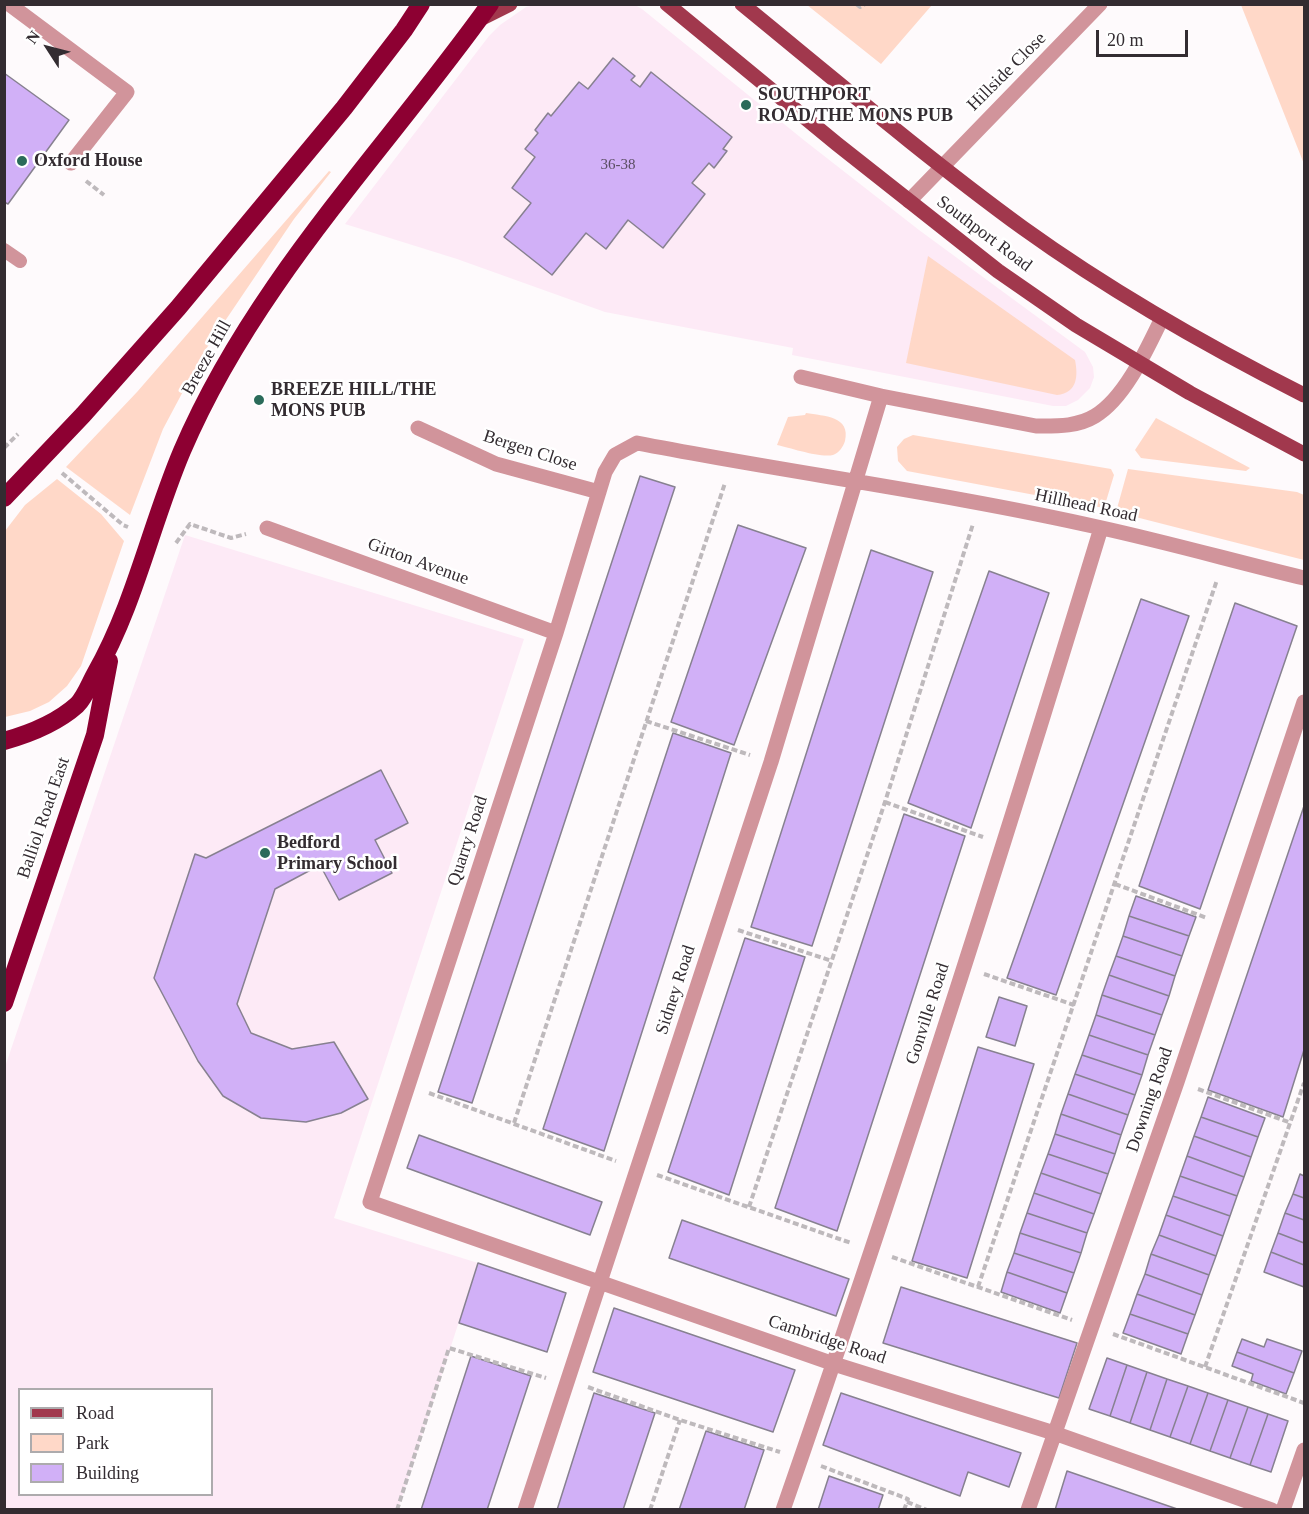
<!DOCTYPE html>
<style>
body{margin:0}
#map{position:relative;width:1309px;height:1514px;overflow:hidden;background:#fefafc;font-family:Georgia,serif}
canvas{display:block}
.frame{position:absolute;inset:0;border:6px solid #332c31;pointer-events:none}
.legend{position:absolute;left:18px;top:1388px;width:195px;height:108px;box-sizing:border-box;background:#fff;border:2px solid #adabad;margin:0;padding:8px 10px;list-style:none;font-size:18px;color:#332c31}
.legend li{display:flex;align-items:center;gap:12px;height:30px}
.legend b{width:30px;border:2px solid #adabad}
.north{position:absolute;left:18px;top:18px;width:60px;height:60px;-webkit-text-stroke:4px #fff;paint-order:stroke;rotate:306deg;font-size:16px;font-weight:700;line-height:24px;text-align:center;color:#332c31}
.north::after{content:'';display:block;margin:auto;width:21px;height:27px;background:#332c31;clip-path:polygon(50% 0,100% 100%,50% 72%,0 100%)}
.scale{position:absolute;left:1096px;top:30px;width:92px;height:27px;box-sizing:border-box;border:3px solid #332c31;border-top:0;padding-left:8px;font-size:18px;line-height:21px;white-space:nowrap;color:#332c31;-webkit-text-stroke:4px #fff;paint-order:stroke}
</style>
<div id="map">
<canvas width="1309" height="1514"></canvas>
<div class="frame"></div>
<ul class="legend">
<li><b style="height:8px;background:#a1384d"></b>Road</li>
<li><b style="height:16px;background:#ffd8c8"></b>Park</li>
<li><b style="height:16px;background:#d1b0f7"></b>Building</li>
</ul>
<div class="north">N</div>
<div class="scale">20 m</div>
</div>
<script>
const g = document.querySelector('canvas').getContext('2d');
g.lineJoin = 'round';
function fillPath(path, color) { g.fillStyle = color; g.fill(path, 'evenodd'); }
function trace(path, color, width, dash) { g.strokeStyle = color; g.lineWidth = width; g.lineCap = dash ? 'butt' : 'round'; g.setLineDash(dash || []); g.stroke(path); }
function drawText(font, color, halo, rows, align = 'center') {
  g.font = font + ' Georgia,serif'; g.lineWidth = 5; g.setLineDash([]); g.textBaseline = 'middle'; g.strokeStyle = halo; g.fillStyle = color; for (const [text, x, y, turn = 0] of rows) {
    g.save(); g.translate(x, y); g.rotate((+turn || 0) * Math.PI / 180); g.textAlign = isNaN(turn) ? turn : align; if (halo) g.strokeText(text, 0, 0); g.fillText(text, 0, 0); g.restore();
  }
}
fillPath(new Path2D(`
 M 535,5 L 635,5 L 642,9 L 805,141 L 919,230 L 1085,352 L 1093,367 L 1094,377 L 1090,388 L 1078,400 L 1066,406 L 1053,406 L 792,355 L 793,348 L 605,312 L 457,259 L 345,224 L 489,36 L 500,25 L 526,7 Z
 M 185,535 L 524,639 L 334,1218 L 478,1263 L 398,1509 L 5,1510 L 5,1067 ZM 20,1390 L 212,1390 L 212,1494 L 20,1494 Z`), '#fdeaf6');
fillPath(new Path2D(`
 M 807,5 L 932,5 L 881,64 Z
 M 1241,5 L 1304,5 L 1304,164 Z
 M 329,171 L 331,172 L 294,219 L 204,352 L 163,429 L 130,515 L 66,467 L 137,392 Z
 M 928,256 L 1075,360 C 1078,375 1078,393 1057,395 L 906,363 Z
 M 806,413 C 824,416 851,416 845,441 C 843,447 839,453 833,455 C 820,458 791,448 777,445 L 788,417 L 805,415 Z
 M 1156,418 L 1250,468 L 1246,471 L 1141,458 L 1135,450 Z
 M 913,435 L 1111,469 L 1114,475 L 1104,508 L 907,471 L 898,461 L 897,447 L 904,439 Z
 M 1128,469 L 1297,492 L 1304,495 L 1304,560 L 1116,512 Z
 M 57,479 L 101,514 L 124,541 L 81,666 L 67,686 L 49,702 L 30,711 L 5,717 L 5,531 L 25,505 Z`), '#ffd8c8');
const building = new Path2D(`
 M 613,58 L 635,76 L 631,80 L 640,87 L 651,72 L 732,137 L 723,149 L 727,151 L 714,168 L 709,163 L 692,183 L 705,194 L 663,248 L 628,220 L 606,249 L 586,233 L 552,275 L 504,237 L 531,203 L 512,188 L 535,157 L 525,149 L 538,133 L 535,130 L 548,113 L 551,116 L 579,82 L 588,89 Z
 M 4,73 L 69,120 L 8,204 L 4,202 Z
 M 640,476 L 675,487 L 472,1103 L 438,1092 Z
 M 738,525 L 806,548 L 734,745 L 671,722 Z
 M 871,550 L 933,572 L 812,946 L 751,927 Z
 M 989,571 L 1049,593 L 971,828 L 908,803 Z
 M 1141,599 L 1189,616 L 1056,995 L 1007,978 Z
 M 1235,603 L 1297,626 L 1200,909 L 1139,886 Z
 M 673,733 L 731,753 L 604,1151 L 543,1129 Z
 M 381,770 L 408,823 L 375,840 L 392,873 L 339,900 L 320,865 L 275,889 L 237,1004 L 251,1033 L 292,1049 L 334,1042 L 368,1099 L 341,1113 L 306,1122 L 261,1118 L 223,1096 L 198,1061 L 154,978 L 195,854 L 206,858 Z
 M 1304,806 L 1304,1050 L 1283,1117 L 1208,1090 Z
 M 904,814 L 965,836 L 837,1231 L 775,1208 Z
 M 1136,896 L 1196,917 L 1189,936 L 1129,916 Z
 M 1129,916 L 1189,936 L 1182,956 L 1123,936 Z
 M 1123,936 L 1182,956 L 1175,976 L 1116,956 Z
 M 745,938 L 805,957 L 729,1195 L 668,1172 Z
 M 1116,956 L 1175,976 L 1169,996 L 1109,975 Z
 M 1109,975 L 1169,996 L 1162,1015 L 1102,995 Z
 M 1102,995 L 1162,1015 L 1155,1035 L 1096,1015 Z
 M 999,997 L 1027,1006 L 1015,1046 L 986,1037 Z
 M 1096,1015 L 1155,1035 L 1148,1055 L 1089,1035 Z
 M 1089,1035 L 1148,1055 L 1142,1075 L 1082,1055 Z
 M 978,1047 L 1034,1064 L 967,1278 L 912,1261 Z
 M 1082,1055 L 1142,1075 L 1135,1095 L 1075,1074 Z
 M 1075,1074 L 1135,1095 L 1128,1115 L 1068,1094 Z
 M 1068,1094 L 1128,1115 L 1121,1135 L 1061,1114 Z
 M 1208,1097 L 1265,1118 L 1258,1137 L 1201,1117 Z
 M 1061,1114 L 1121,1135 L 1115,1154 L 1055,1134 Z
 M 1201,1117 L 1258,1137 L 1251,1157 L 1194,1136 Z
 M 1055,1134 L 1115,1154 L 1108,1174 L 1048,1154 Z
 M 419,1135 L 602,1202 L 590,1235 L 407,1168 Z
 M 1194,1136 L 1251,1157 L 1244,1177 L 1187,1156 Z
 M 1048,1154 L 1108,1174 L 1101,1194 L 1041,1173 Z
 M 1187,1156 L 1244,1177 L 1237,1196 L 1180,1176 Z
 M 1041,1173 L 1101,1194 L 1094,1214 L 1034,1193 Z
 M 1300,1174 L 1304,1176 L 1304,1198 L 1293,1194 Z
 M 1180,1176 L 1237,1196 L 1230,1216 L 1173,1196 Z
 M 1034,1193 L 1094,1214 L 1087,1233 L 1027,1213 Z
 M 1293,1194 L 1304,1198 L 1304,1220 L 1285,1213 Z
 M 1173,1196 L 1230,1216 L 1223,1236 L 1166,1215 Z
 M 1027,1213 L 1087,1233 L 1081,1253 L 1020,1233 Z
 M 1285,1213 L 1304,1220 L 1304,1243 L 1278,1233 Z
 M 1166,1215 L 1223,1236 L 1216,1256 L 1159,1235 Z
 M 682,1220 L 849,1279 L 836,1316 L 669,1258 Z
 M 1020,1233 L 1081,1253 L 1074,1273 L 1014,1253 Z
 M 1278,1233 L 1304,1243 L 1304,1265 L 1271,1252 Z
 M 1159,1235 L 1216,1256 L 1209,1275 L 1151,1254 Z
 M 1271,1252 L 1304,1265 L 1304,1287 L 1264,1272 Z
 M 1014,1253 L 1074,1273 L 1067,1293 L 1007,1272 Z
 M 1151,1254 L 1209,1275 L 1202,1295 L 1145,1274 Z
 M 478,1263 L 566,1293 L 547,1352 L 459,1323 Z
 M 1007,1272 L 1067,1293 L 1060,1313 L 1001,1292 Z
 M 1145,1274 L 1202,1295 L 1195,1315 L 1137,1294 Z
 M 901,1287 L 1077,1343 L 1059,1398 L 883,1343 Z
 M 1137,1294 L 1195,1315 L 1188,1334 L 1130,1314 Z
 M 614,1308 L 795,1370 L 773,1432 L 593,1372 Z
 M 1130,1314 L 1188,1334 L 1181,1354 L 1123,1333 Z
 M 1242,1339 L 1264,1347 L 1267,1339 L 1302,1351 L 1294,1373 L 1237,1352 Z
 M 1237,1352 L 1294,1373 L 1286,1394 L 1251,1381 L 1253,1374 L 1232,1366 Z
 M 471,1356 L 531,1376 L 487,1510 L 421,1510 Z
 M 1107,1358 L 1127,1365 L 1110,1416 L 1089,1409 Z
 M 1127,1365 L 1147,1372 L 1130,1423 L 1110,1416 Z
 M 1147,1372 L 1167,1379 L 1150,1430 L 1130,1423 Z
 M 1167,1379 L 1188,1386 L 1170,1437 L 1150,1430 Z
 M 1188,1386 L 1208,1393 L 1190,1444 L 1170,1437 Z
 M 594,1393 L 655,1413 L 623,1510 L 557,1510 Z
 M 841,1393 L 1021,1453 L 1009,1487 L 968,1472 L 960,1496 L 823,1445 Z
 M 1208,1393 L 1228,1400 L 1210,1451 L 1190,1444 Z
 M 1228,1400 L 1248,1407 L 1230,1458 L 1210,1451 Z
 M 1248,1407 L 1268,1414 L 1250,1465 L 1230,1458 Z
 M 1268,1414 L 1288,1421 L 1271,1472 L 1250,1465 Z
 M 706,1431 L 764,1450 L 744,1510 L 679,1510 Z
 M 1067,1471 L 1180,1510 L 1055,1510 Z
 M 829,1476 L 883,1495 L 878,1510 L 818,1510 Z`);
fillPath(building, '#d1b0f7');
trace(building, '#878190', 1.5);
trace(new Path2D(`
 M 856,4 L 860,7 L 865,4
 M 86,181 L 104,195
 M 4,448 L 18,434
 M 62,473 L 123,525 L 128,527
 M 176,543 L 190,524 L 231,538 L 246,534
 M 646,721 L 750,755
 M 885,802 L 983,837
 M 1115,884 L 1207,918
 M 738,930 L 832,961
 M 984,974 L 1074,1005
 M 1198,1089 L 1291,1123
 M 429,1093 L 616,1161
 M 514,1123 L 725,483
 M 657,1175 L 851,1243
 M 749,1207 L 885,802 L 973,524
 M 892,1257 L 1072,1320
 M 978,1287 L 1217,580
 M 1113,1334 L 1304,1403
 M 1205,1367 L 1304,1083
 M 588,1387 L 680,1420 L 780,1452
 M 821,1466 L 908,1499 L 904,1510
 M 907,1502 L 927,1510
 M 397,1510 L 449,1348 L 546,1378
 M 650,1510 L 680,1420`), '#beb9bc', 4, [6, 3]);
trace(new Path2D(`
 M 4,250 L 20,261`), '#d1949b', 14);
trace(new Path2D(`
 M 9,4 L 127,92 L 71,163
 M 909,201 L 1100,4
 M 801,377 L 881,396
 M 418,428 L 496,464 L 599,492
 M 267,528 L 556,633
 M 525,1510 L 771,762 L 881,396 L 1036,426 C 1056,426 1077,427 1095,416 C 1125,398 1147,349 1162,318
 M 783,1510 C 896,1185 1001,857 1101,528
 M 1028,1510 L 1177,1082 L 1304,702
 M 1272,1510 L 1054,1433 L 834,1364 L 370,1202 L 556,633 L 605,472 L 615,455 L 637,443 C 791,473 948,493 1102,528 C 1170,543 1237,562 1304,578
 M 1283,1510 L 1304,1450`), '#d1949b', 15);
trace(new Path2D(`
 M 667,4 L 837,144 L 998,271 L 1076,325 L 1190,393 L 1304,454
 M 742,4 C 835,80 927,158 1023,228 C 1112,292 1207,346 1304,395
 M 480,19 L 510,4`), '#a1384d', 15);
trace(new Path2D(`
 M 4,498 L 83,415 L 178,308 L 344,108 L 404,30 L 421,4
 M 4,741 C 29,734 58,722 77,705 C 85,697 90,683 95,674 C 135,604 151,524 182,451 C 254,282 385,151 490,4
 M 4,1003 L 95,735 L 109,661`), '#8d0032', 18);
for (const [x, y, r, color] of [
 [746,105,6,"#2b6b5a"],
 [22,161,6,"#2b6b5a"],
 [259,400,6,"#2b6b5a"],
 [265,853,6,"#2b6b5a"]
]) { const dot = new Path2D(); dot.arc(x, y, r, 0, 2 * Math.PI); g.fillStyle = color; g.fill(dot); trace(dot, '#fff', 2); }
drawText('15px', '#5a4d62', null, [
 ["36-38",618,165]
]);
drawText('18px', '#332c31', '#fff', [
 ["Hillside Close",1007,72,-45],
 ["Southport Road",984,234,37],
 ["Breeze Hill",207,358,-61],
 ["Bergen Close",530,451,18],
 ["Hillhead Road",1086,506,12],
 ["Girton Avenue",418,562,20],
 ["Balliol Road East",44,818,-71],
 ["Quarry Road",468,841,-72],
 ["Sidney Road",676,990,-72],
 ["Gonville Road",928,1014,-72],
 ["Downing Road",1150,1100,-71],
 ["Cambridge Road",827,1340,18]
]);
drawText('bold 18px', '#332c31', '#fff', [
 ["SOUTHPORT",758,95],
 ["ROAD/THE MONS PUB",758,116],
 ["Oxford House",34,161],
 ["BREEZE HILL/THE",271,390],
 ["MONS PUB",271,411],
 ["Bedford",277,843],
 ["Primary School",277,864]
], 'left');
</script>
